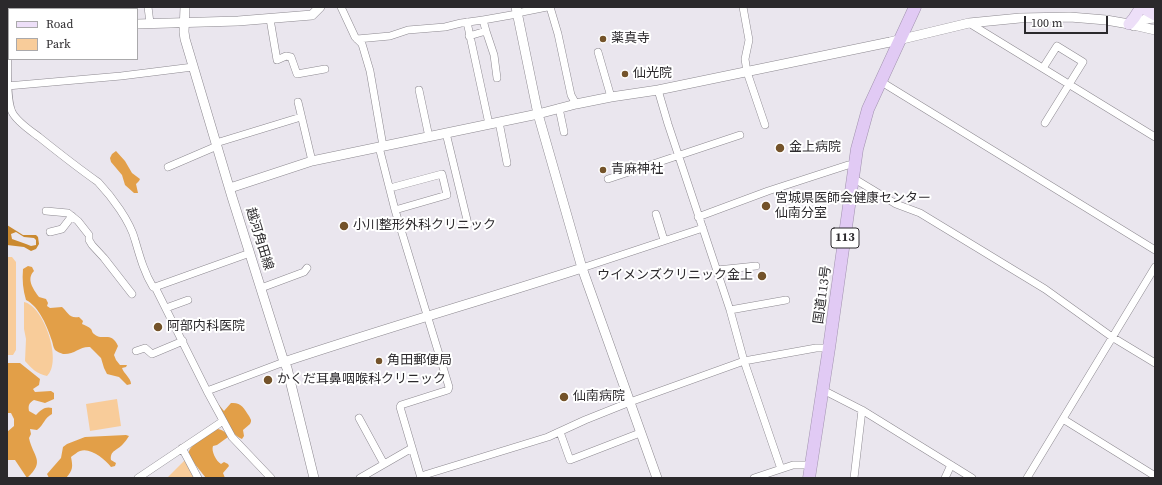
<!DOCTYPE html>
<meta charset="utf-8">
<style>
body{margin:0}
#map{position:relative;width:1162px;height:485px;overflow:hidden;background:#eae6ee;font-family:"Source Serif 4",serif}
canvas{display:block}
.frame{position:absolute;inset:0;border:8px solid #2b292c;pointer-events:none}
.legend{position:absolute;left:8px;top:8px;width:130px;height:52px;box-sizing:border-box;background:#fff;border:1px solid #aaa9ab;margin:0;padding:5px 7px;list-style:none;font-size:12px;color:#2b292c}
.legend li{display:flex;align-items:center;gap:8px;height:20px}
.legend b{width:20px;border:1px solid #aaa9ab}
.scale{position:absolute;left:1024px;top:16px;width:84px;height:18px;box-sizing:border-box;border:2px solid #2b292c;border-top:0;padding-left:5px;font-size:12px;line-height:14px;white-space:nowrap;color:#2b292c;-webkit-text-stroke:3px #fff;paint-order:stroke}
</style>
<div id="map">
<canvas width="1162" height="485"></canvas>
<div class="frame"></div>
<ul class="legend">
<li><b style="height:5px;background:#eddff8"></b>Road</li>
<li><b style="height:11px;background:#f8cc9a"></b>Park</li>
</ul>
<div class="scale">100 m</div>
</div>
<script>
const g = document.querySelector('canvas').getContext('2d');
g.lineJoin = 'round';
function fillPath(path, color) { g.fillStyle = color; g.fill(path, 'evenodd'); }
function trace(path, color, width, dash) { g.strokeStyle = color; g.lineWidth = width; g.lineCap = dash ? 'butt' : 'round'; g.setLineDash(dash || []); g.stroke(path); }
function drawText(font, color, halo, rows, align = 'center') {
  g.font = font + ' "Source Serif 4","Noto Sans JP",serif'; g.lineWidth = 4; g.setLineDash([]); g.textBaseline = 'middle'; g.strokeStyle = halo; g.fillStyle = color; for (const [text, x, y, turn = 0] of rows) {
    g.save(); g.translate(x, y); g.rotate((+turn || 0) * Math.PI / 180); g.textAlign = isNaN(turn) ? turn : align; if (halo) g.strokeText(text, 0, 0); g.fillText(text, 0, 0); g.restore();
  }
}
fillPath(new Path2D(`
 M 7,257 L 12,257 L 16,262 L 16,350 L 13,355 L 7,355 Z
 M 24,302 C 44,306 63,362 47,376 C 37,374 31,368 25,361 L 26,339 L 24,329 Z
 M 117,399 L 121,426 L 90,431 L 86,404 Z
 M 185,460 L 195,478 L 167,478 Z`), '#f8cc9a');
fillPath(new Path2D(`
 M 116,151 L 125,161 L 132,173 L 140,179 L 139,181 L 136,184 L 138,193 L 134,193 L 125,185 L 122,175 L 111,162 L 110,158 L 112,154 Z
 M 28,266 L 32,267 L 34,271 C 26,279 33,289 39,297 L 46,299 L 48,303 L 47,306 L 50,308 L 62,307 C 68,312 69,319 79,317 L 83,321 L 82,324 C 85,325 89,327 91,329 C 92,330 92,333 94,334 C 102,342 111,330 118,346 L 114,355 L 116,360 L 120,365 L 127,365 L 126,367 L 122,368 C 124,374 131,378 131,384 L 127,385 L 119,377 L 107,374 L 104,368 L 101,358 L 90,347 C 80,346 74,355 63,354 C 61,353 57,352 55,350 C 53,347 53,344 52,341 C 48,328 39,306 26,300 C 23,290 22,280 23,269 Z
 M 7,363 L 20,363 L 40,379 L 39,385 L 33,389 L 35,392 L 51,391 L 54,393 L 54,399 L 45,403 L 34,400 C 29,403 28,405 29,411 L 36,415 C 41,410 45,406 52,408 L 52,414 C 44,418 44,425 37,430 L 30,429 L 31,434 L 29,438 C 33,457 46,461 27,478 L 15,460 L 7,460 L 7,432 L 14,426 L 14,419 L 11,413 L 7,413 Z
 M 231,403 C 241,402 244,408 249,416 C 251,420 252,420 250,424 L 243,430 L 244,436 L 242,439 C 231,435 221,415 217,405 L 219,405 L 224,411 Z
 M 217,429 C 222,429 227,433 228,437 L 217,445 L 213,446 C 211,451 216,461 221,464 L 224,462 L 228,464 L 229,466 L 223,473 L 225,478 L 206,478 C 202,472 188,458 189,451 C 191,444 211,433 217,429 Z
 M 126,435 L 129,436 C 127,439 125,442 123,444 C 117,451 110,450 111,460 L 116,463 L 115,466 L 111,467 C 105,459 90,447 80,451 C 77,452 74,455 71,457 C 73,467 73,470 66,478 L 49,478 L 47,474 L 61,458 L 63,447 L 67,444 L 85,437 Z`), '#e29f48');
fillPath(new Path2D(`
 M 7,225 L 23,235 L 36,235 L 38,237 L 39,244 L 36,249 L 31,251 L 24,247 L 7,245 ZM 16,232 L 24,237 L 34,238 L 36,240 L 36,245 L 31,246 L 26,244 L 12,239 L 11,234 Z`), '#cb8a30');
const street = new Path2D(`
 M 148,7 L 150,23
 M 341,7 L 355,37 L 362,44 L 370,71 L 383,146
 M 550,7 L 558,34 L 571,95 L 576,104
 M 743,7 L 749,40 L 745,59 L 747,72 L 765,125
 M 517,13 L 547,7
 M 270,19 L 277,60 L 286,56 L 291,57 L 297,74 L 325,69
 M 467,22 L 489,124
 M 969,23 L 1155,137
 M 486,31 L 494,55 L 497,78
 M 469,36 L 486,31 L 483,20
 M 357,39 L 390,36 L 408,30 L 445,27 L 461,23 L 483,20 L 517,14
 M 7,42 C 9,60 5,96 12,112 C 17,122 31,131 39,137 C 59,153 78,168 98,182 C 112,197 130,221 135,240 C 140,257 144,272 153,287
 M 598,52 L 611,97
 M 1043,68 L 1057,46 L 1083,62 L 1045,123
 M 880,81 L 1155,250
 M 7,86 L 121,76 L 193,67
 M 419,90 L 429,137
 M 658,90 L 668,124 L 730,310 L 744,361 L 781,469
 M 298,102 L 312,161
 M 559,108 L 564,132
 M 499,122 L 507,163
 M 446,133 L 468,224
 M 216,143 L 301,117
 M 379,147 L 395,210 L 449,387 L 448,390 L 401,405 L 400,407 L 421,478
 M 168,167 L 217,146
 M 853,178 L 896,204 L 920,213 L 1045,289 L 1112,337 L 1155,363
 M 608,179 L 740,135
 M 390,188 L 442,174 L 447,195 L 395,210
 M 46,211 L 68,213 L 78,221 L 89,235 L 89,240 L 92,245 L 104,258 L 132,294
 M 656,214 L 664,240
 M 698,217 L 768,191 L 848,165 L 854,165
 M 50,232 L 62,229 L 72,216
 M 250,253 L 155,287 L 207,391 L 232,437 L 271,478
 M 582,268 L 703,228
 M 717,270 L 756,266
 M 261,288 L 304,272 L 307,268
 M 166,308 L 188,300
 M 730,310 L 786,300
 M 136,351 L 145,348 L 152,354 L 183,341
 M 823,390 L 862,410 L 972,478
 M 207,391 L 284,362
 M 359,418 L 384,464
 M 1063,419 L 1155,476
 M 560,432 L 570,460 L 640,433
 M 182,448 L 198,478
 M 421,476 L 548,437 L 585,420 L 630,402 L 744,361 L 816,348 L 829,348
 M 138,478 L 223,421
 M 360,478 L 412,448
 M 754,478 L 793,465 L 811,465
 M 854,478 L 862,410
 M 945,478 L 951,465
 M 1027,478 L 1155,267`);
const secondary = new Path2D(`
 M 185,7 L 184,32 L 185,39 L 232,197 L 284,362 L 287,368 L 314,478
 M 516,7 L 538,114 L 582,268 L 657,478
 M 137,24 L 238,21 L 312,15 L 320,7
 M 1134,26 L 1145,19 L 1155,18
 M 7,33 L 9,33
 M 230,188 L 312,161 L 538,114 L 576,104 L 611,97 L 658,90 L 890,42 L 969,23 L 1020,18 L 1070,17 L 1106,20 L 1129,24 L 1155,30
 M 284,362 C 383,329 483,300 582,268`);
const primary = new Path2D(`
 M 1141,7 L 1155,15
 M 1129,24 L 1134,18 L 1141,7`);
const highway = new Path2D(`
 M 809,478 L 829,348 L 857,149 L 868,109 L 915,7`);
trace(street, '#8d8990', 8);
trace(secondary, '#8d8990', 10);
trace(primary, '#a192ae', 12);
trace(highway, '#a192ae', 13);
trace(street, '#fff', 7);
trace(secondary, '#fff', 9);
trace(primary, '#eddff8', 11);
trace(highway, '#e1caf4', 12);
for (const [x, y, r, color] of [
 [603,39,4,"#74532a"],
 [625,74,4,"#74532a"],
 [780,148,5,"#74532a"],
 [603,170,4,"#74532a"],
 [766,206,5,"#74532a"],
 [344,226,5,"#74532a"],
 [762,276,5,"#74532a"],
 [158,327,5,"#74532a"],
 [379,361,4,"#74532a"],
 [268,380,5,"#74532a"],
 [564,397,5,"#74532a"]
]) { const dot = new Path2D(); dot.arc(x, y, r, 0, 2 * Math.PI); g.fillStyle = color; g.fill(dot); trace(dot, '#fff', 1.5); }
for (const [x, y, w] of [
 [845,238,28]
]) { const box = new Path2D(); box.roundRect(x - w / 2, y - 10, w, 20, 3); g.fillStyle = '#fff'; g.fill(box); trace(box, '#2b292c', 1); }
drawText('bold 12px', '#2b292c', null, [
 ["113",845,238]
]);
drawText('13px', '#2b292c', '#fff', [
 ["薬真寺",611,39],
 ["仙光院",633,74],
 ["金上病院",789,148],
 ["青麻神社",611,170],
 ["宮城県医師会健康センター",775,199],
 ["仙南分室",775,214],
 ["小川整形外科クリニック",353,226],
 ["ウイメンズクリニック金上",753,276,"right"],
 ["阿部内科医院",167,327],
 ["角田郵便局",387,361],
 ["かくだ耳鼻咽喉科クリニック",277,380],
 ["仙南病院",573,397]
], 'left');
drawText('13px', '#2b292c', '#fff', [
 ["越河角田線",259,239,73],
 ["国道113号",823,295,-82]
]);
</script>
